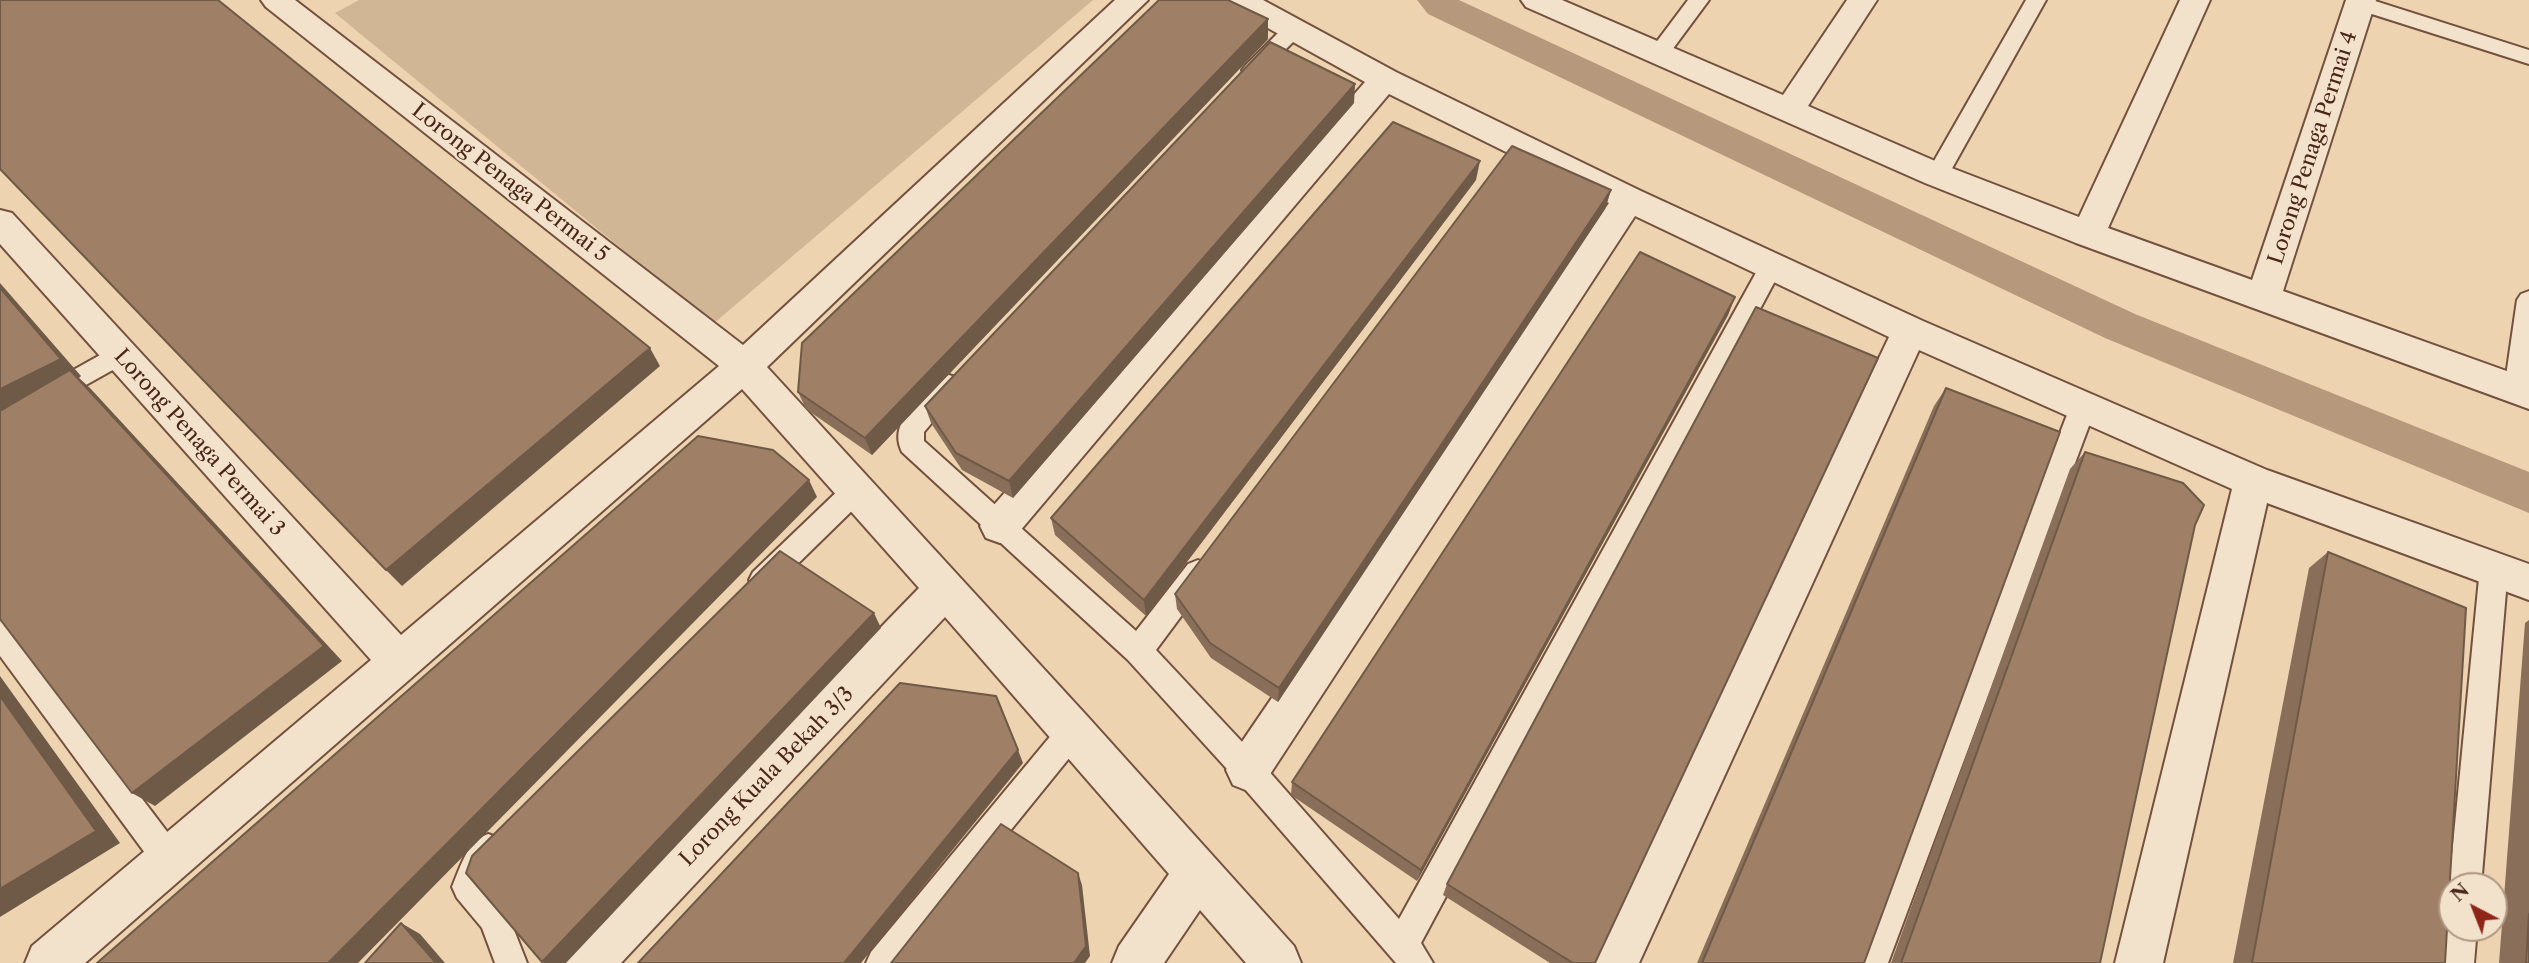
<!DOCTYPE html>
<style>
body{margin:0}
#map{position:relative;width:2529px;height:963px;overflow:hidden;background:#edd3af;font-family:"Libre Caslon Text",serif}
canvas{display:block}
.north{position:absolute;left:2438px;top:872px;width:70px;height:70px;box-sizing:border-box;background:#f3e2cb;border:2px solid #af9783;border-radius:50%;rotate:318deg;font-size:19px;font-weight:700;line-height:28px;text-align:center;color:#4a2618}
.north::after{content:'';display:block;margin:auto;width:24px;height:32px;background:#8f2418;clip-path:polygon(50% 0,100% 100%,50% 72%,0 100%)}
</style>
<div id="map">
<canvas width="2529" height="963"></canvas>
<div class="north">N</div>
</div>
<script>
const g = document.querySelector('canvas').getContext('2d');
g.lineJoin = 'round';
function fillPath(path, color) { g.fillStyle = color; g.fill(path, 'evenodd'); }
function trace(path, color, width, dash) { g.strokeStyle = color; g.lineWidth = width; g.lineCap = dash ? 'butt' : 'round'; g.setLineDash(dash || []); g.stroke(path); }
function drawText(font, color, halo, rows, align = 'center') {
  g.font = font + ' "Libre Caslon Text",serif'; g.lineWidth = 5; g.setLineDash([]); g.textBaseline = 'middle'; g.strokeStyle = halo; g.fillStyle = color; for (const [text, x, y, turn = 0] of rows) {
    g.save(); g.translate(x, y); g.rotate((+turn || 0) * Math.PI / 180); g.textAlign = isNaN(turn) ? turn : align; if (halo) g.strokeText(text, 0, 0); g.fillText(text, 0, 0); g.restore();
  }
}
fillPath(new Path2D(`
 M 359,0 L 1093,0 L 713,324 L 335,13 Z`), '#d1b695');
fillPath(new Path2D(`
 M 1417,0 L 1459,0 L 2135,314 L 2529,472 L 2529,513 L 2105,338 L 1428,14 Z`), '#b6987c');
const service = new Path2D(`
 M 1688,0 L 1709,0 L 1666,58 L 1652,58 L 1649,53 L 1652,48 Z
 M 2026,0 L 2046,0 L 1945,181 L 1937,183 L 1929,181 L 1926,175 Z
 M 2352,0 L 2372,0 L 2529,50 L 2529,64 L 2353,8 L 2350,3 Z
 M 1295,21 L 1302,23 L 1305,28 L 1302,33 L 1260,75 L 1246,75 L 1242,70 L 1246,65 L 1288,23 Z
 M 1771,257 L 1779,260 L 1783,266 L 1421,943 L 1433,963 L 1396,963 L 1237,780 L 1128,660 L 902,452 C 897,442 897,432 902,422 L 940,378 L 949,375 L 958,378 L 962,385 L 958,392 L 924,432 L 924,441 L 1136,631 L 1188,564 L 1198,560 L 1208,564 L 1212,572 L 1208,580 L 1156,650 L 1259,760 L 1399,919 L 1763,260 Z
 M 2529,291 L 2529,391 L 2526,397 L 2517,400 L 2508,397 L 2504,390 L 2517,300 L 2521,294 Z
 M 118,345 L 127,348 L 130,355 L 127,362 L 0,433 L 0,411 Z
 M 2083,397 L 2092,400 L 2096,407 L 1888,963 L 1856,963 L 2070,407 L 2074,400 Z
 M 855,480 L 864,483 L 868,491 L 864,499 L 773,588 L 763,592 L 753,588 L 749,580 L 753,572 L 846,483 Z
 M 2494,556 L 2504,560 L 2508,568 L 2481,886 L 2452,886 L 2452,892 L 2449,886 L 2480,568 L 2484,560 Z
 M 0,621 L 10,625 L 181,850 L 185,861 L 181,872 L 170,876 L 159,872 L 0,656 Z
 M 1073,717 L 1083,721 L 1088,731 L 1083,741 L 903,963 L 866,963 L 871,952 L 1063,721 Z
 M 488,834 L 499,838 L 503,849 L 485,883 L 505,907 L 527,963 L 495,963 L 482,928 L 457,898 L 452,887 C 461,866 466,843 488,834 Z
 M 2452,916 L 2452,928 L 2477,928 L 2474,963 L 2442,963 L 2445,928 Z`);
const minor = new Path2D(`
 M 261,0 L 295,0 L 743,345 L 1115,0 L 1148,0 L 767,367 L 1088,717 L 1294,946 L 1301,963 L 1246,963 L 1200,910 L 1164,963 L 1112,963 L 1119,946 L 1169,874 L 945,617 L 621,963 L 565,963 L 572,946 L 919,588 L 742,389 L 85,963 L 25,963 L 32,946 L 371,660 L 0,244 L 0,210 L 12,213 L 401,635 L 719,366 L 266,7 Z
 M 1225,0 L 1263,0 L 1396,72 L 1641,191 L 1923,321 L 2267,470 L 2529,564 L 2529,600 L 2267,503 L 2163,963 L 2115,963 L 2232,489 L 1919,350 L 1639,963 L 1591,963 L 1889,337 L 1635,216 L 1263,785 L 1248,791 L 1233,785 L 1226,770 L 1233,755 L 1609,203 L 1389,94 L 1014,538 L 1000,543 L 986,538 L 980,526 L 986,514 L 1365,82 L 1230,7 Z
 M 1521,0 L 1562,0 L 1783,95 L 1847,0 L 1877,0 L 1808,106 L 1949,167 L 2079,217 L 2180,0 L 2210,0 L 2108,228 L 2252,280 L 2346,0 L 2376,0 L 2283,291 L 2529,379 L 2529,409 L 2076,243 L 1925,183 L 1526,7 Z`);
trace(service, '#73513e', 4);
trace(minor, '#73513e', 4);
fillPath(service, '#f3e2cb');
fillPath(minor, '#f3e2cb');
fillPath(new Path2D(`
 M 1268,39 L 872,455 L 806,409 L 798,392 Z
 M 1354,103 L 1013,498 L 962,470 L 931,423 L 925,406 Z
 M 1476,180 L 1146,616 L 1055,535 L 1051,518 Z
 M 1611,190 L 1605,209 L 1278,702 L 1211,658 L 1177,609 L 1175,594 Z
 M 1735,297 L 1728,315 L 1417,881 L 1291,795 L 1292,782 Z
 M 1946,388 L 1864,963 L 1697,963 L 1934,406 Z
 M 2085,452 L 2195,525 L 2100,963 L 1891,963 L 2070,469 Z
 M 2328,552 L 2445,963 L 2233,963 L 2309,568 Z
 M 2529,620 L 2529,963 L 2499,963 L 2525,623 Z
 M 1447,884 L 1595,963 L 1550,963 L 1443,895 Z`), '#896e59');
fillPath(new Path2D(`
 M 1268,19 L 1268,39 L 872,455 L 865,438 Z
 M 1355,84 L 1354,103 L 1013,498 L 1009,481 Z
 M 1480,161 L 1476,180 L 1146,616 L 1144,600 Z
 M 1611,190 L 1605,209 L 1278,702 L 1279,688 Z
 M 0,283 L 81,376 L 79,378 L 90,388 L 342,661 L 155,806 L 132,793 L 0,417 Z
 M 1735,297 L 1728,315 L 1417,881 L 1421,870 Z
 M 650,348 L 660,366 L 402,586 L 386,570 Z
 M 809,480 L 817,497 L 358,963 L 328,963 Z
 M 874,613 L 881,628 L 566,963 L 544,963 L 542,962 Z
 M 0,676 L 120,843 L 0,917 Z
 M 1018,750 L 1023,763 L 861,963 L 844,963 Z
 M 1078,873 L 1082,885 L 1090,956 L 1085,963 L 1074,963 Z
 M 401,923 L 420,934 L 445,963 L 436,963 Z`), '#6f5a48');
const building = new Path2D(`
 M 0,0 L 218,0 L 650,348 L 386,570 L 0,169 Z
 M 1159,0 L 1228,0 L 1268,19 L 865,438 L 798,392 L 802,343 Z
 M 1270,42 L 1355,84 L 1009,481 L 956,453 L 925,406 Z
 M 1393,122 L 1480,161 L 1144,600 L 1051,518 Z
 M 1512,146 L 1611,190 L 1279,688 L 1210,643 L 1175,594 Z
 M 1640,252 L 1735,297 L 1421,870 L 1292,782 Z
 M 0,288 L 61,359 L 0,389 Z
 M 1756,307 L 1878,358 L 1595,963 L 1573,963 L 1447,884 Z
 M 70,370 L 324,646 L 132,793 L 0,619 L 0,411 Z
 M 1946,388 L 2060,432 L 1864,963 L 1702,963 Z
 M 698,436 L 773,450 L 809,480 L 328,963 L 97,963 Z
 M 2085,452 L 2183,483 L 2204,505 L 2195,525 L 2100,963 L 1901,963 Z
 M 780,551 L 874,613 L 542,962 L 466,873 L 472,856 Z
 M 2328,552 L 2466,608 L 2445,963 L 2252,963 Z
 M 900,683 L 996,696 L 1018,750 L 844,963 L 638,963 Z
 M 0,696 L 96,831 L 0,889 Z
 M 1001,824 L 1078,873 L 1086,946 L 1074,963 L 891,963 Z
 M 2529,914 L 2529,963 L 2526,963 Z
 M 401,923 L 436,963 L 365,963 Z`);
fillPath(building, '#9f8067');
trace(building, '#6f5a48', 2);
drawText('21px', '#4a2618', '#f3e2cb', [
 ["Lorong Penaga Permai 4",2313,148,-72],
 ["Lorong Penaga Permai 5",510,183,38],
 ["Lorong Penaga Permai 3",199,443,48],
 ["Lorong Kuala Bekah 3/3",767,777,-46]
]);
</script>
